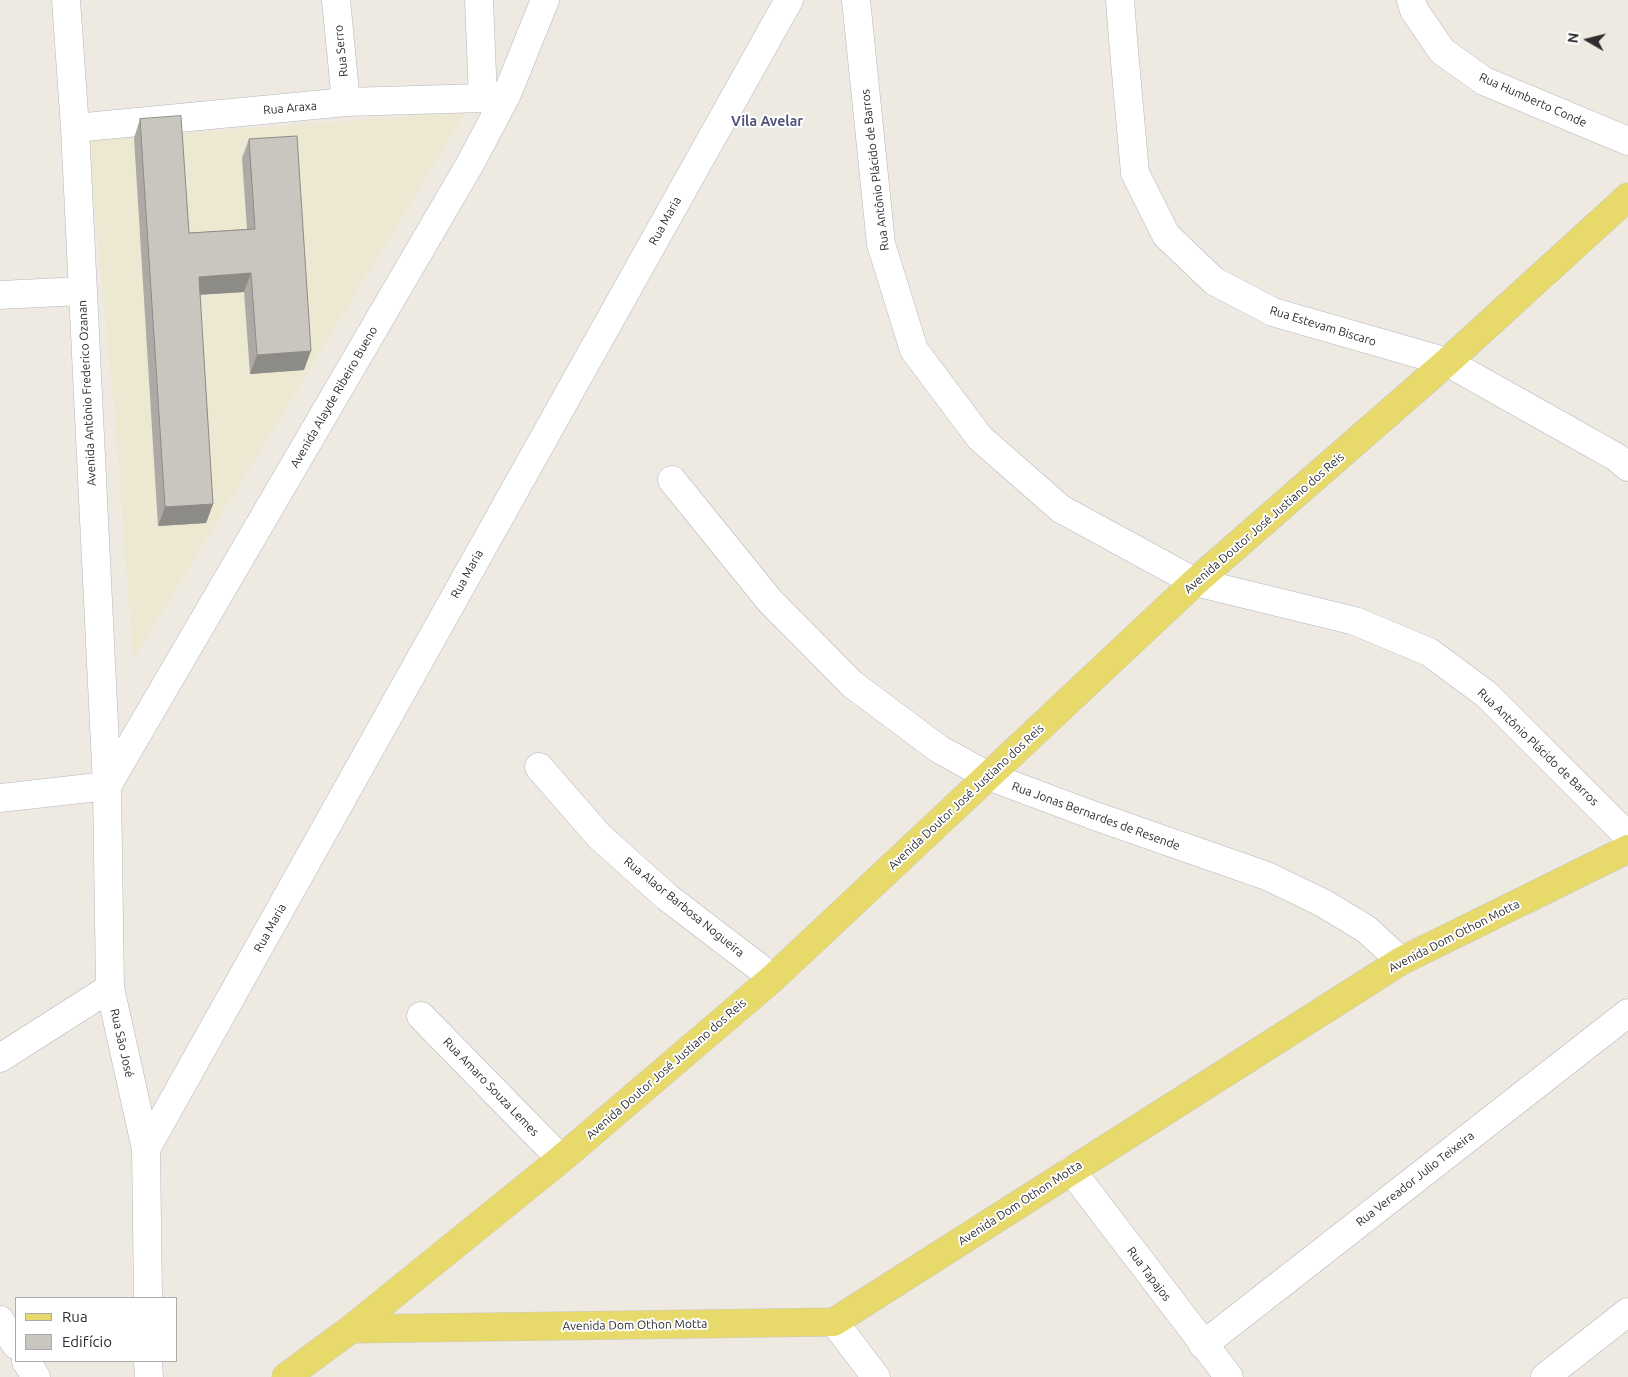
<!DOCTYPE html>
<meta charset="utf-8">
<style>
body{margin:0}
#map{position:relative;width:1628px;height:1377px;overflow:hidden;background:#eeeae1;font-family:Ubuntu,sans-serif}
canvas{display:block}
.legend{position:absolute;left:15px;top:1297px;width:162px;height:65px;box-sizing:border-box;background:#fff;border:1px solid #ababab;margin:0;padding:6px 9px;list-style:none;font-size:15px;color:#2d2d2d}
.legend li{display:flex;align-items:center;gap:10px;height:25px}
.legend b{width:25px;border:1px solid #ababab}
.north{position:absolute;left:1563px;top:15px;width:50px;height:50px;-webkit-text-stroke:4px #fff;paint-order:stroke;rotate:278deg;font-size:14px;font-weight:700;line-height:20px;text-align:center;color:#2d2d2d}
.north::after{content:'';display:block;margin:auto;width:18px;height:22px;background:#2d2d2d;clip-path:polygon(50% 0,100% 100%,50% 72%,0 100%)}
</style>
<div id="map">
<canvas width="1628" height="1377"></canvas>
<ul class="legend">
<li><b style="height:6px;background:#e8d96b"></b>Rua</li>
<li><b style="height:14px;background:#c9c6c0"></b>Edifício</li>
</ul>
<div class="north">N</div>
</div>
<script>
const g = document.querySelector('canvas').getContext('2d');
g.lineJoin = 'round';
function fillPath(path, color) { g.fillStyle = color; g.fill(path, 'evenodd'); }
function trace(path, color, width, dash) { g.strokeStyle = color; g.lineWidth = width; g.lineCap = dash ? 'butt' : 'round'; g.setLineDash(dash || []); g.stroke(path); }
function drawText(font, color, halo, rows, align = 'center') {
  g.font = font + ' Ubuntu,sans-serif'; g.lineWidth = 4; g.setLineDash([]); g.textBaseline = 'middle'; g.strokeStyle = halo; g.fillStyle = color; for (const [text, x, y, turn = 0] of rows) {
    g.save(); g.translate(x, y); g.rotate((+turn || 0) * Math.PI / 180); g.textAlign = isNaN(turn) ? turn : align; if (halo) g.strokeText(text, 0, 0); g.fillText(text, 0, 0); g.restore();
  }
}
fillPath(new Path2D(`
 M 466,112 L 133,660 L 115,417 L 88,140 Z`), '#ede8d2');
const minor = new Path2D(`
 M 66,0 L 75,128 L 107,786 L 110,988 L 146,1149 L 148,1298
 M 336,0 L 346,102
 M 479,0 L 483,98
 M 856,0 L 881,244 L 914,350 L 980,438 L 1061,509 L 1195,582 L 1355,621 L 1429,652 L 1486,694 L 1628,836
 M 1120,0 L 1123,39 L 1135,173 L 1166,235 L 1214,281 L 1273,312 L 1447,362 L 1616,457 L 1628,467
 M 1411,0 L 1414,10 L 1442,51 L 1484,81 L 1628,141
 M 75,128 L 346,102 L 483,98 L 507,94
 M 0,295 L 82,291
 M 672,480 L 770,601 L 852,684 L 939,749 L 988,776 L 1095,816 L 1267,876 L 1323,903 L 1366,929 L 1401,961
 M 539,767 L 599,836 L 667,897 L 773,978
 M 107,786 L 470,164 L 507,94 L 545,0
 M 0,798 L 107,786
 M 421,1016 L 561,1159
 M 0,1058 L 110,988
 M 146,1149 L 789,0
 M 1071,1170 L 1229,1377
 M 0,1320 L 16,1345
 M 834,1322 L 876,1377
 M 1203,1345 L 1628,1013
 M 26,1361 L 36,1377
 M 148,1361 L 149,1377
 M 1545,1377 L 1628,1312`);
const major = new Path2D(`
 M 351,1329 L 834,1322 L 1401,961 L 1628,849
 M 286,1377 L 351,1329 L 561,1159 L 773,978 L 1195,582 L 1447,362 L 1628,197`);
trace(minor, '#b4b5bf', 29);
trace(major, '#c8c8c8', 29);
trace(minor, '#fff', 28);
trace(major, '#e8d96b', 28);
fillPath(new Path2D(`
 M 140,119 L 189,233 L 247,229 L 242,158 L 249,139 L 304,370 L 250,374 L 244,292 L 200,295 L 213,504 L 206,523 L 158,526 L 134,138 Z`), '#adaaa5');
fillPath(new Path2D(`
 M 251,273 L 244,292 L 192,295 L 199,277 Z
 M 311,351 L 304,370 L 250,374 L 257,355 Z
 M 213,504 L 206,523 L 158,526 L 165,507 Z`), '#8d8b86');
const building = new Path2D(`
 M 181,116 L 189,233 L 255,229 L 249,139 L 297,136 L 311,351 L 257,355 L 251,273 L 199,277 L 213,504 L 165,507 L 140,119 Z`);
fillPath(building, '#c9c6c0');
trace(building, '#8d8b86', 1);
drawText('12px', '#2d2d2d', '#fff', [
 ["Rua Serro",341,51,-96],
 ["Rua Humberto Conde",1533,100,24],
 ["Rua Araxa",290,108,-5],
 ["Rua Antônio Plácido de Barros",875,170,-97],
 ["Rua Maria",665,221,-61],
 ["Rua Estevam Biscaro",1323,326,17],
 ["Avenida Antônio Frederico Ozanan",87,393,-93],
 ["Avenida Alayde Ribeiro Bueno",334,397,-60],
 ["Avenida Doutor José Justiano dos Reis",1264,523,-41],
 ["Rua Maria",467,574,-61],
 ["Rua Antônio Plácido de Barros",1538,747,44],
 ["Avenida Doutor José Justiano dos Reis",966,797,-43],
 ["Rua Jonas Bernardes de Resende",1096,816,20],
 ["Rua Alaor Barbosa Nogueira",684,907,39],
 ["Rua Maria",270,928,-61],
 ["Avenida Dom Othon Motta",1454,936,-27],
 ["Rua São José",122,1043,77],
 ["Avenida Doutor José Justiano dos Reis",666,1069,-41],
 ["Rua Amaro Souza Lemes",491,1087,46],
 ["Rua Vereador Julio Teixeira",1415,1179,-38],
 ["Avenida Dom Othon Motta",1020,1203,-33],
 ["Rua Tapajos",1149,1274,53],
 ["Avenida Dom Othon Motta",635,1325,-1]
]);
drawText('bold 14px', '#50537c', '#fff', [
 ["Vila Avelar",767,121]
]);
</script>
